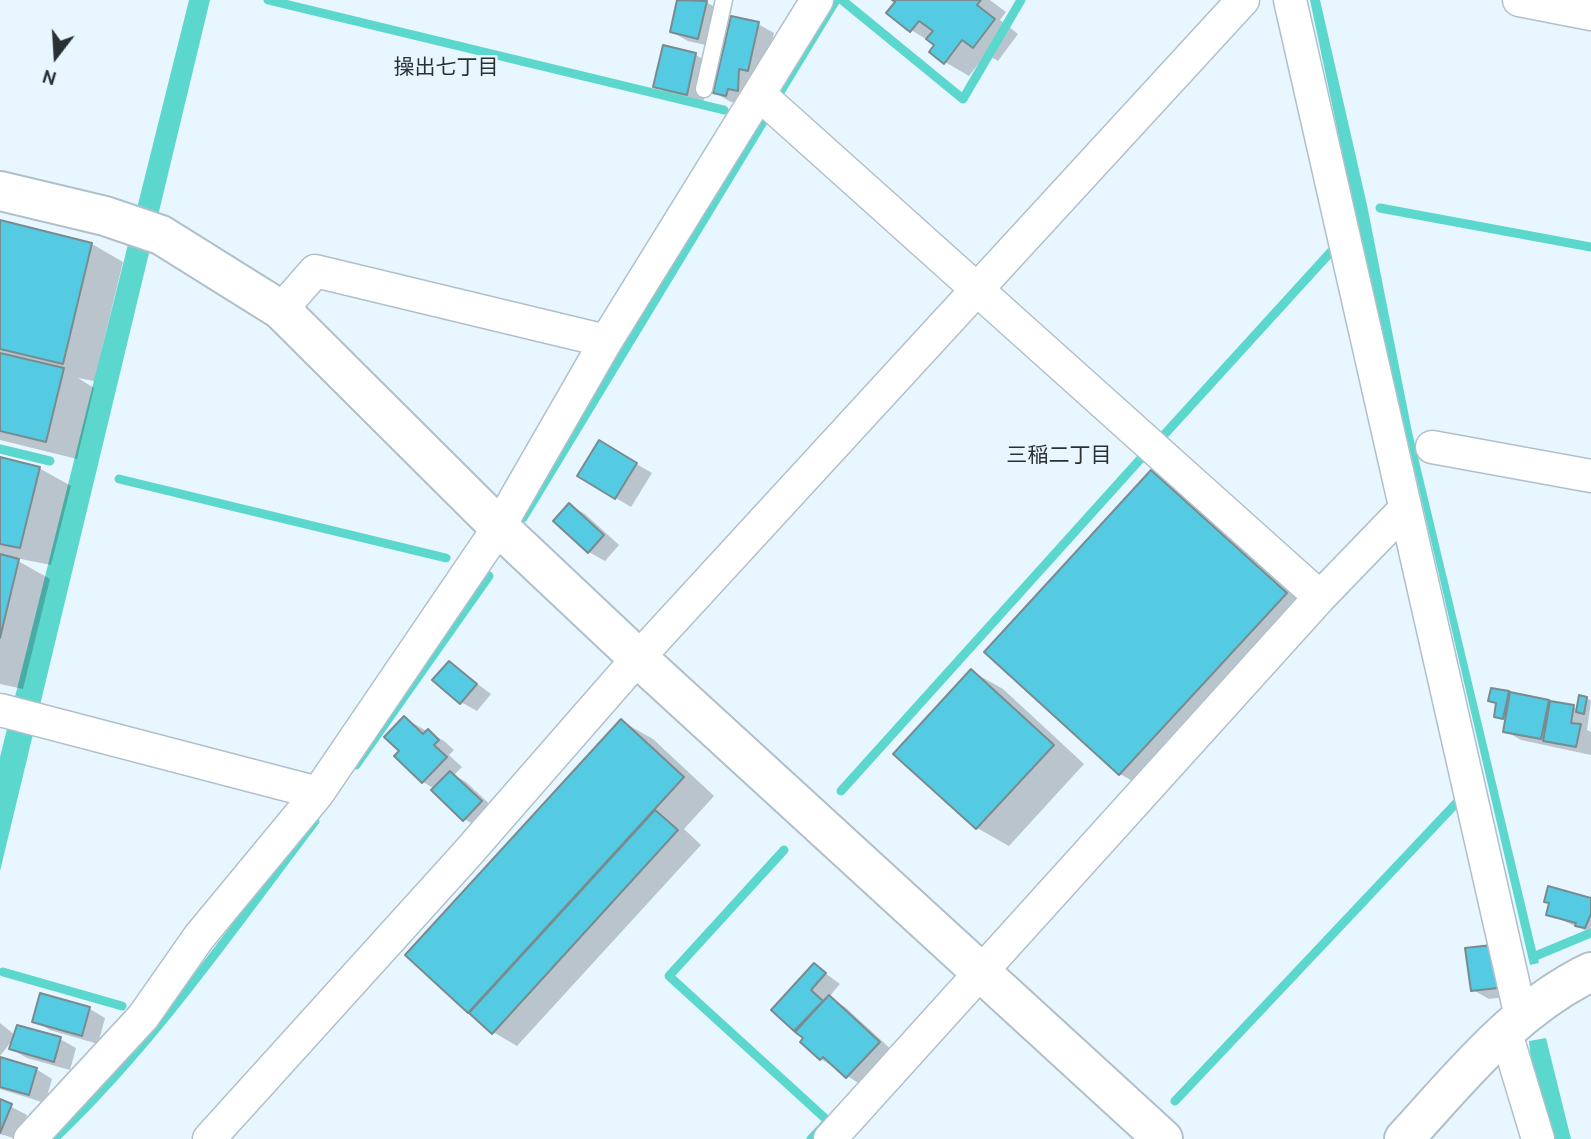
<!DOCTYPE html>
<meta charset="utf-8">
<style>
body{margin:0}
#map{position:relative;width:1591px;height:1139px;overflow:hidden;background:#e8f6ff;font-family:Overpass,sans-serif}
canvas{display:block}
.north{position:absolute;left:21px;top:21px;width:70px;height:70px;-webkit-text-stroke:5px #e8f6ff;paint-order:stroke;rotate:197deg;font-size:19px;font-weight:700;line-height:28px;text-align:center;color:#2a3135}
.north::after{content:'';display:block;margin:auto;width:24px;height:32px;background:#2a3135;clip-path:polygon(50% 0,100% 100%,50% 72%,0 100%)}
</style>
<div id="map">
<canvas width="1591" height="1139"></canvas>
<div class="north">N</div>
</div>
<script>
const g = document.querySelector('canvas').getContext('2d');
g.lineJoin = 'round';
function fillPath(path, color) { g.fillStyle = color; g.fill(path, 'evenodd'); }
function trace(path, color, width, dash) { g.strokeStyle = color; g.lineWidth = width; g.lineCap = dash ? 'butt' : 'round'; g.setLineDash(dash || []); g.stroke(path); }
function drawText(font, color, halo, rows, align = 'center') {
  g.font = font + ' Overpass,"Noto Sans JP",sans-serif'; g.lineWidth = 5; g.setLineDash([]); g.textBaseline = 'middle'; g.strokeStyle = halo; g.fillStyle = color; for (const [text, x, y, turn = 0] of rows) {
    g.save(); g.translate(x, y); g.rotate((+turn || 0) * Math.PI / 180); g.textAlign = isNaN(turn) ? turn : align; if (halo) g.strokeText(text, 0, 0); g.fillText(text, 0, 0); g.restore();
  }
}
fillPath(new Path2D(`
 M 189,0 L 210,0 L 0,871 L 0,757 Z
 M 1310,0 L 1320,0 L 1367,205 L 1412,432 L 1539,963 L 1530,965 L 1358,228 Z
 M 1546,1038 L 1571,1139 L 1550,1139 L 1532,1070 L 1529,1041 Z`), '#5cd7ce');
fillPath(new Path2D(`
 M 679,0 L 706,2 L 722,11 L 714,47 L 688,41 L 672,32 Z
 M 895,0 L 990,0 L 1006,12 L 1000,20 L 1018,34 L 998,61 L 986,54 L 969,76 L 945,62 L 936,45 L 911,30 Z
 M 758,24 L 774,33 L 764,79 L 742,104 L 731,102 L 715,93 Z
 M 696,55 L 711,64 L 703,103 L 671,95 L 655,86 Z
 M 0,222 L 92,244 L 123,262 L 94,381 L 78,378 L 94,388 L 77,459 L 0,440 Z
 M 599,442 L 652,473 L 631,507 L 579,476 Z
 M 0,459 L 39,468 L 71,486 L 51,565 L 11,557 L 50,579 L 23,689 L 0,684 Z
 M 1152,472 L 1183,490 L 1317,612 L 1152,792 L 1120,774 L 986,652 Z
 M 570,505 L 585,514 L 619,545 L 605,561 L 589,552 Z
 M 449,663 L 491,694 L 477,711 L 461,702 Z
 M 971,671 L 1003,689 L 1084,764 L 1009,846 L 977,828 Z
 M 1508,693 L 1578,709 L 1587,698 L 1591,701 L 1587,730 L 1591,732 L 1591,755 L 1521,740 L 1505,731 L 1507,721 L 1496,716 L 1497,705 L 1490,700 Z
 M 404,718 L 444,741 L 454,750 L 449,755 L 462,767 L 454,775 L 466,782 L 497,811 L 480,828 L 464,819 L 435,789 L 423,782 L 402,751 Z
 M 621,721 L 653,739 L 714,796 L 684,829 L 701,845 L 517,1046 L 493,1032 L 407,955 Z
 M 1591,900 L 1591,933 L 1548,914 L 1551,904 Z
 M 1467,950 L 1514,996 L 1489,999 L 1473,990 Z
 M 814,965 L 840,984 L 829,997 L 845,1007 L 894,1052 L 863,1086 L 821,1059 L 806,1038 L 773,1010 Z
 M 41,996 L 90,1009 L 105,1018 L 98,1044 L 50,1030 L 34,1021 Z
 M 0,1023 L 15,1035 L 60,1039 L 76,1048 L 70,1070 L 27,1058 L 11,1049 L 14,1038 L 0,1056 Z
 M 0,1059 L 36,1069 L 52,1079 L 45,1103 L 0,1089 Z
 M 0,1101 L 27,1115 L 17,1139 L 0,1134 Z`), '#0003');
trace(new Path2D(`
 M 268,0 L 724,110
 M 842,0 L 963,99 L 1021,0
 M 779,94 L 836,0
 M 1380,208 L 1591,247
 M 1163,436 L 1338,244
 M 0,449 L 50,461
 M 119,479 L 446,558
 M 523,518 L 766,117
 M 356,765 L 489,576
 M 841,791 L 1144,455
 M 784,850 L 669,976 L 828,1121 L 811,1139
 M 1533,957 L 1591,933
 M 3,972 L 122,1006
 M 1175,1101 L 1462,797
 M 54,1139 C 153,1045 233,929 315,821`), '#5cd7ce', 9);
const building = new Path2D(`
 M 677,0 L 707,1 L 698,39 L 670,32 Z
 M 892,0 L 981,0 L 977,5 L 995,19 L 973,48 L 962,40 L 944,64 L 929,52 L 934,45 L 926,39 L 933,31 L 919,21 L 910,32 L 886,13 L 895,2 Z
 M 731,16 L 759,22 L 748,71 L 739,69 L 738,91 L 728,89 L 726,96 L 713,93 Z
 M 663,45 L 696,53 L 687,95 L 653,87 Z
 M 0,220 L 92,243 L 63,364 L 0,349 Z
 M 0,353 L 64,368 L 46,442 L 0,431 Z
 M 599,440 L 637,463 L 615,499 L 577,476 Z
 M 0,457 L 40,467 L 20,548 L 0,544 Z
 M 1151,470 L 1287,593 L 1119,775 L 984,652 Z
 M 569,503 L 604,535 L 588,553 L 553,521 Z
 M 0,554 L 19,559 L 0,638 Z
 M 449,661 L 477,684 L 460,704 L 432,680 Z
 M 971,669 L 1054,745 L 976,829 L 893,754 Z
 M 1491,688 L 1509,691 L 1503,719 L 1494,717 L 1496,703 L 1488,701 Z
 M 1510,692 L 1549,700 L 1541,739 L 1503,732 Z
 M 1579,695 L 1587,697 L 1584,714 L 1576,712 Z
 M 1550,701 L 1574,705 L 1571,723 L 1581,724 L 1576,747 L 1543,741 Z
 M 404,716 L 423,734 L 428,729 L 439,740 L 434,745 L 447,757 L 422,783 L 394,756 L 399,751 L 384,737 Z
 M 621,719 L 684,777 L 468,1013 L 405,955 Z
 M 450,771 L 482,801 L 463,821 L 431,790 Z
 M 655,810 L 678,830 L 492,1034 L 469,1013 Z
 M 1548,886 L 1591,898 L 1591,914 L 1585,928 L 1575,926 L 1576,923 L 1546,915 L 1549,903 L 1544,902 Z
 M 1492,945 L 1498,988 L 1471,991 L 1465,948 Z
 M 814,963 L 826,973 L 811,990 L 823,1001 L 794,1031 L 771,1010 Z
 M 40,993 L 90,1007 L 82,1036 L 32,1022 Z
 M 829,995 L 880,1042 L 846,1078 L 823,1057 L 820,1060 L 800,1042 L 803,1038 L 795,1032 Z
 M 17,1025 L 61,1037 L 54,1062 L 9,1049 Z
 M 0,1057 L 37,1068 L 29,1095 L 0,1087 Z
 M 0,1099 L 12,1104 L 0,1133 Z`);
fillPath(building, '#54cbe3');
trace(building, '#788c90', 2);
const service = new Path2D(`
 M 704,89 L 724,0`);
const minor = new Path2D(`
 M 1290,0 L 1521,1017
 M 1519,0 L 1591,14
 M 759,94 L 1320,597
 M 281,310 L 315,271 L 606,341
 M 1432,447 L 1591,476
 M 0,710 L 318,793
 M 1505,1030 L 1538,1139
 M 30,1139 L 143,1017 L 199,937 L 318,793 L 499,527 L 606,341 L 817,0
 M 209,1139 L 466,855 L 638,658 L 1243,0
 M 830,1139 L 1320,597 L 1405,509`);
const tertiary = new Path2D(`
 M 0,191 L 105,216 L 161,235 L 281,310 L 499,527 L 638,658 L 1163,1139`);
const secondary = new Path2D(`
 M 1404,1139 C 1461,1077 1514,1009 1591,972`);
trace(service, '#b0c0cb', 19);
trace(minor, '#b0c0cb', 35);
trace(tertiary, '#b0c0cb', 42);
trace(secondary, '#b0c0cb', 42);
trace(service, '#fff', 16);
trace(minor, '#fff', 32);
trace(tertiary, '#fff', 38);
trace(secondary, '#fff', 38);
drawText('21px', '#2a3135', '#e8f6ff', [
 ["操出七丁目",446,70],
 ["三稲二丁目",1059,458]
]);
</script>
